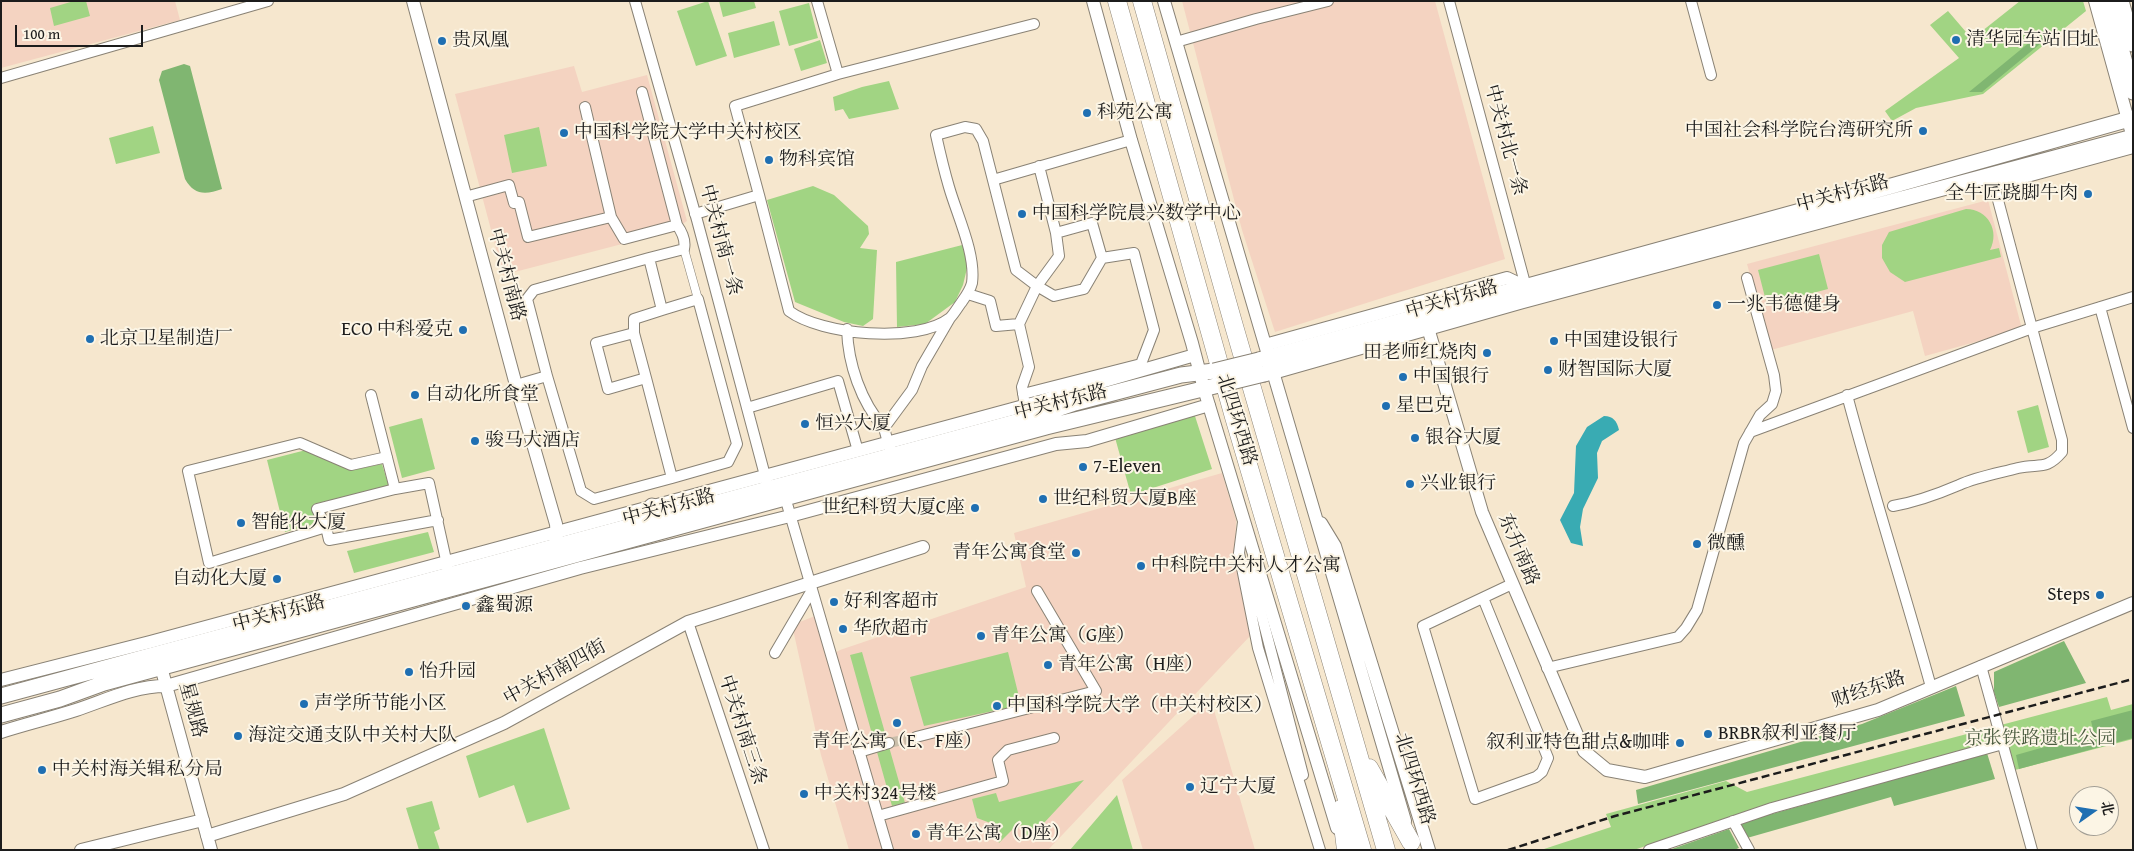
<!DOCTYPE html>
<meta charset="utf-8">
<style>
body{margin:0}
#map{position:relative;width:2134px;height:851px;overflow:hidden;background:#f6e7ce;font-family:"Gentium Book Plus","Noto Serif SC",serif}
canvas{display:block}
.frame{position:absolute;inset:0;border:2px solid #1c1c1c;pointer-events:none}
.north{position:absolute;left:2069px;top:786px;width:50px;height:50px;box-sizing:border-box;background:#fcf5e5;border:1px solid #a29e95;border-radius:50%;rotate:77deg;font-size:14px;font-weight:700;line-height:20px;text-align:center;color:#1c1c1c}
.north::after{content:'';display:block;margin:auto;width:18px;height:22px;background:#1f6fb2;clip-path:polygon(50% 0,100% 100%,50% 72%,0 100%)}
.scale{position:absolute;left:15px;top:25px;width:128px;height:22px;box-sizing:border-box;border:2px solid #1c1c1c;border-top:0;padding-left:6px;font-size:15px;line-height:18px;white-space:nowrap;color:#1c1c1c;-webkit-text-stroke:4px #fcf5e5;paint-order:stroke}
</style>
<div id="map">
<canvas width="2134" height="851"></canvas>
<div class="frame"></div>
<div class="north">北</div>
<div class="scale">100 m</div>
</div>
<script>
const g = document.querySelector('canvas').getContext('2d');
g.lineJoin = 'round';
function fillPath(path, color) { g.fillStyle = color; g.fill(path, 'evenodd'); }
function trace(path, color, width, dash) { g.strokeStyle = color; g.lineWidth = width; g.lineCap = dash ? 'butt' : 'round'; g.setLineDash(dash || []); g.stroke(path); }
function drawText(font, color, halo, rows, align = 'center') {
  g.font = font + ' "Gentium Book Plus","Noto Serif SC",serif'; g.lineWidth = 4; g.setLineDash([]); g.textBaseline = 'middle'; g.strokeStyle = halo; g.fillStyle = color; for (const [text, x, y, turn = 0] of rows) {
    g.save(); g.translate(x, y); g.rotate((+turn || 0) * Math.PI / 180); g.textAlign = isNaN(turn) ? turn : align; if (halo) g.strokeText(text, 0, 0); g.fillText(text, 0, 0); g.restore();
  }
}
fillPath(new Path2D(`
 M 1,1 L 175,1 L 180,20 L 1,68 Z
 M 1182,1 L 1435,1 L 1505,259 L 1275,332 L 1242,230 Z
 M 574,66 L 582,92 L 647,75 L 687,221 L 672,231 L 503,275 L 455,94 Z
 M 1988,200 L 2022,329 L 1925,356 L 1913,311 L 1771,350 L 1747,264 Z
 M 1222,473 L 1236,520 L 1235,555 L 1251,635 L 1048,850 L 849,850 L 821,755 L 792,625 L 815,616 L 827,657 L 840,650 L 1026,587 L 1014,533 Z
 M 1211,700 L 1255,850 L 1143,850 L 1122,780 Z`), '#f4d3c1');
fillPath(new Path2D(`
 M 74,1 L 86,1 L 90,16 L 54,26 L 50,8 Z
 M 708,1 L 727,56 L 696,66 L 677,11 Z
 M 719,1 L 754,1 L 756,8 L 723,17 Z
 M 2020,1 L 2083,1 L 2086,11 L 1983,94 L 1916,108 L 1892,121 L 1885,111 L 1959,58 L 1930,25 L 1948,11 L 1972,39 Z
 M 809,3 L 818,38 L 789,46 L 779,11 Z
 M 774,21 L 780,45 L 734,58 L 728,33 Z
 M 820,40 L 827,63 L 801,71 L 794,49 Z
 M 889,81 L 899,109 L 849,119 L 843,109 L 835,111 L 833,97 L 862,87 Z
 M 153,126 L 160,153 L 116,164 L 109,138 Z
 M 539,127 L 547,166 L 512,173 L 504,135 Z
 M 813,186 L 834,195 L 868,226 L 869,234 L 860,248 L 877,250 L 873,319 L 863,326 L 844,322 L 795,302 L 767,200 Z
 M 1966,209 C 1988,209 2000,231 1990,250 L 1999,248 L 2001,257 L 1905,282 L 1890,272 L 1882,258 L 1882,245 L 1889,232 Z
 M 970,243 L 972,247 L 963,285 L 955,302 L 925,324 L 897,327 L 896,262 Z
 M 1819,254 L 1828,289 L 1767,305 L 1758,270 Z
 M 2038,405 L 2049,447 L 2028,453 L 2017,411 Z
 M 1194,413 L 1212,469 L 1131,495 L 1114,434 Z
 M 422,418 L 435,469 L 402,478 L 389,427 Z
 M 306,450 L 352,470 L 382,464 L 389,487 L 314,504 L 314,524 L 285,532 L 267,460 Z
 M 428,532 L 434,552 L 354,573 L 347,551 Z
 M 862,652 L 905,803 L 892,806 L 850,655 Z
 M 1008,652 L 1021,705 L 924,726 L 910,677 Z
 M 2107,697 L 2111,710 L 2133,704 L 2133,739 L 2015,770 L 2007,741 L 1754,809 L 1634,850 L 1541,850 L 1611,827 L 1606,814 L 1726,781 L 1747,792 Z
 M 544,728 L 570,809 L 527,823 L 514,785 L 479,798 L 466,756 Z
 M 1084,780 L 1029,839 L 1019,823 L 999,843 L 993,824 L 977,818 L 972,799 L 996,793 L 999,802 Z
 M 1117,795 L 1133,850 L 1070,850 Z
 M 432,801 L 440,829 L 434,832 L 440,850 L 419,850 L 406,808 Z`), '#a1d483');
fillPath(new Path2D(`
 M 2047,28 L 2046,39 L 1982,92 L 1969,92 Z
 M 184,64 L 190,66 L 222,189 C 205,195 194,195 185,179 L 159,80 L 162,71 Z
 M 2064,641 L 2086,683 L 1999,707 L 1994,692 L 1994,672 Z
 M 1956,686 L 1965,716 L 1638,804 L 1636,790 L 1862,724 Z
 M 2133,710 L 2133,738 L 2019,769 L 2016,755 L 2094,733 L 2091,721 Z
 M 1987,753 L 1995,779 L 1894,806 L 1891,797 L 1747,838 L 1740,823 Z
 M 1729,829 L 1739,848 L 1734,850 L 1669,850 Z`), '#80b671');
fillPath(new Path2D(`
 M 1604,416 C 1613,416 1617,421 1619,430 L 1602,441 L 1597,453 L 1598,478 L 1583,509 L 1580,527 L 1583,546 L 1571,543 L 1560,520 L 1574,493 L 1576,446 L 1587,427 Z`), '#39abb3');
trace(new Path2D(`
 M 889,743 L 916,737`), '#cabeaa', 10, [10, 5]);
const pedestrian = new Path2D(`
 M 684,249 L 698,299`);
const minor = new Path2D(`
 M 635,1 L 697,220 L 767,483
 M 1449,1 L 1526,287
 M 1691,1 L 1711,75
 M 1176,42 L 1256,19 L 1328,1
 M 838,74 L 1034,24
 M 1,78 L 268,1
 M 642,92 L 677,225
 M 585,107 L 611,217 L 624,239 L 677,225 C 682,232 686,240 684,249 L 649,258 L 662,310 L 698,299 L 737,444 L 728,462 L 672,478
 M 993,180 L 1131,140
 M 1994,185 L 2032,328 L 2133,297
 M 759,195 L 789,311 C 821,335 917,344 950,318 C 954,314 958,307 961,303 C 966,296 970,291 972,283 C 976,254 957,215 949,187 C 944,170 940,153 936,135 L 965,127 L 976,129 L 983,141 L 1016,270 L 1037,286 L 1019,324 L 1029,367 L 1022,387 L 1025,405
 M 465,197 L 509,185 L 514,203 L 519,202 L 528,237 L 611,217
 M 695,214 L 759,195 L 735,106 L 838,74 L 817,1
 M 1056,233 L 1059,256 L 1037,286 L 1054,296 L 1084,289 L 1102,258
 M 968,294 L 990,301 L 996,326 L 1019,324
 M 2100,307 L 2133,428
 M 847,329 C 848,364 861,402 884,428
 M 634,333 L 646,378
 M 547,376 L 581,491 L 594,499 L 672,478 L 646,378 L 608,389 L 596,343 L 634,333 L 634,319 L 662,310
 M 516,385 L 547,376 L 527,299 L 534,290 L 649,258
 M 1023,394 L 1141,364 L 1154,330 L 1134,253 L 1102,258 L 1092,223 L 1056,233 L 1039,166
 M 371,395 L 395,489 L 429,483 L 448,569
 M 1847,395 C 1873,493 1904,589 1931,687
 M 747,408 L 838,381 L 858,451
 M 1750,432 L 2032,328 L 2062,440 L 2062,452 C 2046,471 2039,463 2018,468 C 1999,473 1976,477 1959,485 C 1938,494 1916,502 1893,506
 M 890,450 L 884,428 L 912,390 L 922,366 L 950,318
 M 387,457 L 351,465 L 300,443 L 188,471 L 209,563 L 326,527 L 329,540 L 438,520
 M 785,497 L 888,850
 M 1243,522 L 1239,553 L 1258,648 L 1320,850
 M 326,527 L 317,509 L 395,489
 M 1256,557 L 1249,566 L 1303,775
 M 1483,598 L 1548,758 L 1542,772 L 1536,777 L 1475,799 L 1423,626 L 1512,584
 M 688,622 L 764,850
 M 775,653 L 812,590
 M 1981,666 L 2032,850
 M 1547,668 L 1678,637 L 1686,628 L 1697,610 L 1744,443 L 1760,415 L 1772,404 L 1776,391 L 1774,375 L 1747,278
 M 916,737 L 1096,691 L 1037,591
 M 859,752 L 889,743
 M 878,816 L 1003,781 L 998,760 L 1008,750 L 1054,738
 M 1733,821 L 1749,850
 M 1649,850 L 1772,808 L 2003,744`);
const tertiary = new Path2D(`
 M 413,1 L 516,385 L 556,524 L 557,539
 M 1093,1 L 1131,140 L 1192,343 L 1204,389 L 1337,828
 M 1164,1 L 1405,821
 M 2095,1 L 2133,138
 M 1994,185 L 2133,147
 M 1428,328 L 1482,512 L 1584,751 L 1607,770 L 1645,777 L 1878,710 L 2133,603
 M 1265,345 L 1507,278 L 1526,287
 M 1321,523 L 1335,546 L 1429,850
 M 161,667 L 211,850
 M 1,680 L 150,642 L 1042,401 L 1073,390 L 1195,355
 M 1,732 C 26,724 51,718 76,710 C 106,700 134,686 166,686 L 580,568 L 790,516 L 1056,444 L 1087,441 L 1209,405
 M 207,836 L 344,794 L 504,723 L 688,622 L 923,547
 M 81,850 L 203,820`);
const secondary = new Path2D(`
 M 2108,1 L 2133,92
 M 2121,1 L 2133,44
 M 1259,360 L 1895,185 L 2133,118
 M 1264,374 L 1521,301 L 2133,137
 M 652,506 L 674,514
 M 1,696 L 1034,417 L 1075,403 L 1181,375 L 1214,371
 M 1,715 L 60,699 L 104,683 L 1046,427 L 1219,385`);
const trunk = new Path2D(`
 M 1117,1 L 1234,417 L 1362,850
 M 1142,1 L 1234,326 L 1386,850
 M 1369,768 L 1411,842
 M 1341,809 L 1346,850`);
trace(pedestrian, '#898275', 9);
trace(minor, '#898275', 12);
trace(tertiary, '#898275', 14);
trace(secondary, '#898275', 17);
trace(trunk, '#898275', 19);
trace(pedestrian, '#fff', 8);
trace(minor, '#fff', 10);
trace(tertiary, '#fff', 12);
trace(secondary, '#fff', 15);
trace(trunk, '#fff', 18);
trace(new Path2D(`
 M 1508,850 L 1615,816 L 2133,679`), '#1c1c1c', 2.5, [8, 4]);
const secondaryBridge = new Path2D(`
 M 1214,371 L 1259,360
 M 1219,385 L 1264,374`);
trace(secondaryBridge, '#898275', 17, []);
trace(secondaryBridge, '#fff', 15);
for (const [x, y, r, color] of [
 [1956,40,5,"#1f6fb2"],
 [442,41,5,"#1f6fb2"],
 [1087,113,5,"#1f6fb2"],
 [1923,131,5,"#1f6fb2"],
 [564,133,5,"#1f6fb2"],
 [769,160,5,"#1f6fb2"],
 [2088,194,5,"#1f6fb2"],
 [1022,214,5,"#1f6fb2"],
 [1717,305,5,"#1f6fb2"],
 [463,330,5,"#1f6fb2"],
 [90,339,5,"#1f6fb2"],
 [1554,341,5,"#1f6fb2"],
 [1487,353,5,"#1f6fb2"],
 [1548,370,5,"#1f6fb2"],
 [1403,377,5,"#1f6fb2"],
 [415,395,5,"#1f6fb2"],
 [1386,406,5,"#1f6fb2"],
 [805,424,5,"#1f6fb2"],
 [1415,438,5,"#1f6fb2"],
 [475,441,5,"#1f6fb2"],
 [1083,467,5,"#1f6fb2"],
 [1410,484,5,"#1f6fb2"],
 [1043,499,5,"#1f6fb2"],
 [975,508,5,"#1f6fb2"],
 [241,523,5,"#1f6fb2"],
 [1697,544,5,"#1f6fb2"],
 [1076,553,5,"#1f6fb2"],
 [1141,566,5,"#1f6fb2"],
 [277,579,5,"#1f6fb2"],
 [2100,595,5,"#1f6fb2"],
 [834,602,5,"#1f6fb2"],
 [466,606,5,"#1f6fb2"],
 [843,629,5,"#1f6fb2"],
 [981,636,5,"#1f6fb2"],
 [1048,665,5,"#1f6fb2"],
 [409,672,5,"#1f6fb2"],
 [304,704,5,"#1f6fb2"],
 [997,706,5,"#1f6fb2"],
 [897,723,5,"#1f6fb2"],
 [1708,734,5,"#1f6fb2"],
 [238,736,5,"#1f6fb2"],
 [1680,743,5,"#1f6fb2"],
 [42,770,5,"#1f6fb2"],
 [1190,787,5,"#1f6fb2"],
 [804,794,5,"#1f6fb2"],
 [916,834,5,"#1f6fb2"]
]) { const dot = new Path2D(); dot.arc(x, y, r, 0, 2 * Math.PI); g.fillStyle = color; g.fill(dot); trace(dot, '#fcf5e5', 2); }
drawText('19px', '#1c1c1c', '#fcf5e5', [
 ["清华园车站旧址",1966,40],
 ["贵凤凰",452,41],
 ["科苑公寓",1097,113],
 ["中国社会科学院台湾研究所",1913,131,"right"],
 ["中国科学院大学中关村校区",574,133],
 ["物科宾馆",779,160],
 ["全牛匠跷脚牛肉",2078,194,"right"],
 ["中国科学院晨兴数学中心",1032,214],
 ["一兆韦德健身",1727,305],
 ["ECO 中科爱克",453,330,"right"],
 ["北京卫星制造厂",100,339],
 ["中国建设银行",1564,341],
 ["田老师红烧肉",1477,353,"right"],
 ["财智国际大厦",1558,370],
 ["中国银行",1413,377],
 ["自动化所食堂",425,395],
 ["星巴克",1396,406],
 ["恒兴大厦",815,424],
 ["银谷大厦",1425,438],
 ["骏马大酒店",485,441],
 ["7-Eleven",1093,467],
 ["兴业银行",1420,484],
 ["世纪科贸大厦B座",1053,499],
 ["世纪科贸大厦C座",965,508,"right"],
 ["智能化大厦",251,523],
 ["微醺",1707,544],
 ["青年公寓食堂",1066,553,"right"],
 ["中科院中关村人才公寓",1151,566],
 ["自动化大厦",267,579,"right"],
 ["Steps",2090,595,"right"],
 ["好利客超市",844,602],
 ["鑫蜀源",476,606],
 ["华欣超市",853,629],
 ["青年公寓（G座）",991,636],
 ["青年公寓（H座）",1058,665],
 ["怡升园",419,672],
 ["声学所节能小区",314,704],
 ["中国科学院大学（中关村校区）",1007,706],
 ["BRBR叙利亚餐厅",1718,734],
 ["海淀交通支队中关村大队",248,736],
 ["青年公寓（E、F座）",897,742,"center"],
 ["叙利亚特色甜点&咖啡",1670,743,"right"],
 ["中关村海关辑私分局",52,770],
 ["辽宁大厦",1200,787],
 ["中关村324号楼",814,794],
 ["青年公寓（D座）",926,834]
], 'left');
drawText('19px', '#1c1c1c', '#fcf5e5', [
 ["中关村北一条",1505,140,75],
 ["中关村东路",1843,194,-15],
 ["中关村南一条",720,240,75],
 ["中关村南路",506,275,75],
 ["中关村东路",1452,300,-16],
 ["中关村东路",1061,403,-14],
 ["北四环西路",1236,420,73],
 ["中关村东路",669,508,-15],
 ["东升南路",1518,550,67],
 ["中关村东路",279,614,-15],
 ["中关村南四街",555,673,-29],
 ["财经东路",1869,690,-19],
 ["星规路",192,710,75],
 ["中关村南三条",742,730,72],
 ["北四环西路",1414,779,73]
]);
drawText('19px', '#4b5c40', '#fcf5e5', [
 ["京张铁路遗址公园",2040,739]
]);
</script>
